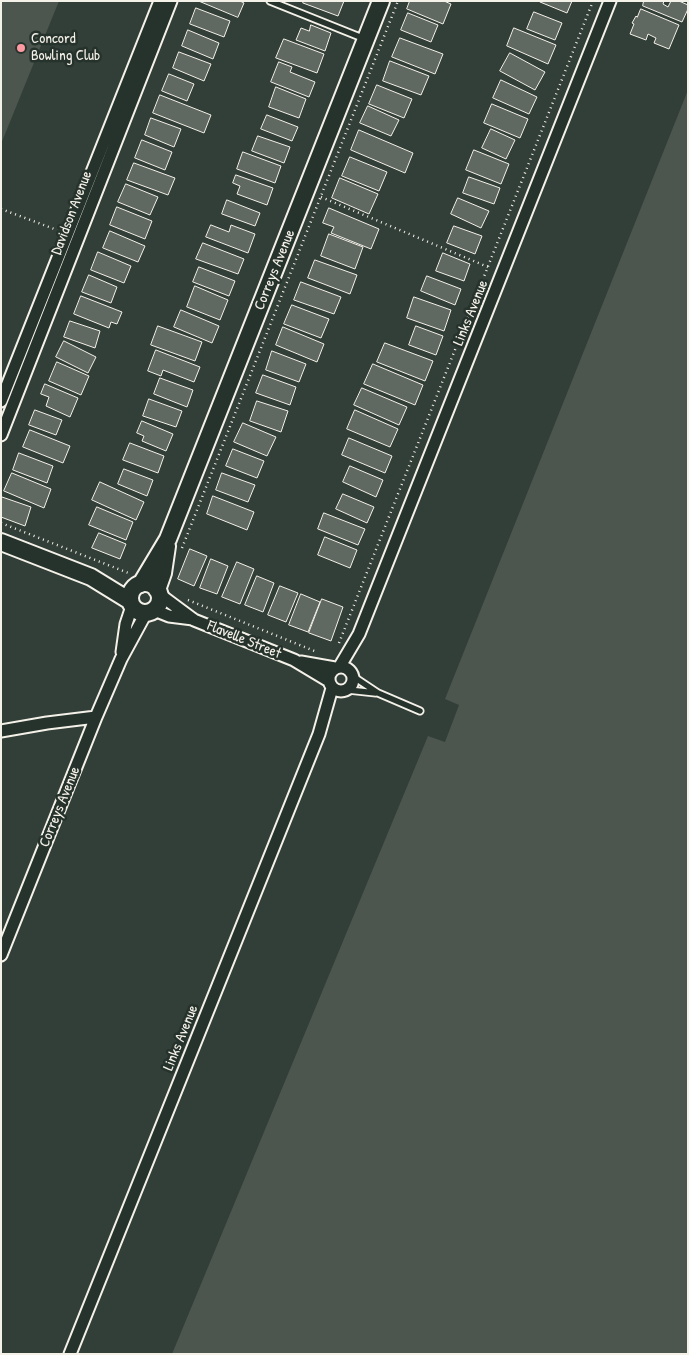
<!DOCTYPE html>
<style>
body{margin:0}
#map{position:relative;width:689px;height:1355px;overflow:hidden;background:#323e38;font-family:"Patrick Hand",sans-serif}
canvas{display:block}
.frame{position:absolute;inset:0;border:2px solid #f4f1e8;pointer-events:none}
</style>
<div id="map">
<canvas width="689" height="1355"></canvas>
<div class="frame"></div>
</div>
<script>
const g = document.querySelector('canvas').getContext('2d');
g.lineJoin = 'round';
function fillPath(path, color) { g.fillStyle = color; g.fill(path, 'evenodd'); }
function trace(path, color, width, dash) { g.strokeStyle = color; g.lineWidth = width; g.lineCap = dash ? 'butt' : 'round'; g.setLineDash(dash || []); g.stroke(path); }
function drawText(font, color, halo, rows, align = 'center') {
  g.font = font + ' "Patrick Hand",sans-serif'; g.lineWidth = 5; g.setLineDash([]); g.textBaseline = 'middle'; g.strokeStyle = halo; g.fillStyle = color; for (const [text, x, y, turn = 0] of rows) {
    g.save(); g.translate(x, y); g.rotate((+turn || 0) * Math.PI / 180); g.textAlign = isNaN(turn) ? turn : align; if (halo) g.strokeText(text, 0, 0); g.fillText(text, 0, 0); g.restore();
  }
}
fillPath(new Path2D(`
 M 1,1 L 59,1 L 1,144 Z
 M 688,90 L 688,1354 L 172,1354 L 428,736 L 445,742 L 459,705 L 445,699 Z`), '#4c564f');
const building = new Path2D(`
 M 199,1 L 240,1 L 244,3 L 238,17 Z
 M 304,1 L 344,1 L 338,16 L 303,3 Z
 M 410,1 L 444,1 L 451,4 L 443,24 L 407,9 Z
 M 540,1 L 572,1 L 567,13 L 540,2 Z
 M 644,1 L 664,1 L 663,4 L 668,7 L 671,1 L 679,1 L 688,5 L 688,9 L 682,22 L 643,6 Z
 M 196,8 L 230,21 L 224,37 L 190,24 Z
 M 641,9 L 679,25 L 669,49 L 654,43 L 656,38 L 648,34 L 646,40 L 630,34 L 634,24 L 632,23 L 636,16 L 637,17 Z
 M 534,12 L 562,23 L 555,40 L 527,29 Z
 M 408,13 L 438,25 L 431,42 L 401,30 Z
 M 311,25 L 331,33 L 325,51 L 296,40 L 301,28 L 309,31 Z
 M 514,28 L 556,45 L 548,64 L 507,46 Z
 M 188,30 L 219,43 L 213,59 L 182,46 Z
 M 400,38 L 443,54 L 435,74 L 392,57 Z
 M 284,39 L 324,54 L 317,73 L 276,58 Z
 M 179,52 L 211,64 L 204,81 L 173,68 Z
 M 510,53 L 545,72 L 535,90 L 500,71 Z
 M 390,61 L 429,76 L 421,95 L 383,81 Z
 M 279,62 L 292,67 L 290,72 L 315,82 L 309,97 L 271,82 Z
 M 169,74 L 194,84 L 187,101 L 162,91 Z
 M 501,80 L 537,97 L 529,114 L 493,98 Z
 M 377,85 L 412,99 L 404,118 L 369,104 Z
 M 276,87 L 306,99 L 299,118 L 269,107 Z
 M 160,95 L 211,115 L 204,133 L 153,113 Z
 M 492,104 L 528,119 L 520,138 L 484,123 Z
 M 368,106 L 399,120 L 391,136 L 360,123 Z
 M 267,115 L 298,127 L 292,141 L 261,129 Z
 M 151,118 L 181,129 L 174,147 L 145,135 Z
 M 491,129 L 515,140 L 506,159 L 482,148 Z
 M 359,130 L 413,153 L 405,173 L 351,150 Z
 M 258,136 L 290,147 L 284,163 L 252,151 Z
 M 142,140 L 172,152 L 165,170 L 135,158 Z
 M 474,150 L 509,164 L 501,184 L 466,170 Z
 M 243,152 L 281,166 L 275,183 L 237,169 Z
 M 350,157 L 387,172 L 379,191 L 342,176 Z
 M 134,163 L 175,178 L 168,195 L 127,180 Z
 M 236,175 L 273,188 L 267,205 L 237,194 L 240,186 L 233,183 Z
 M 469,177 L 500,188 L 494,204 L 463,193 Z
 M 340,178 L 378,194 L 369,214 L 332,198 Z
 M 126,184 L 158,197 L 150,215 L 118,202 Z
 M 458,198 L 489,211 L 481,228 L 451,214 Z
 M 227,200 L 260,213 L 255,226 L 222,214 Z
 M 117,207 L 152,221 L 145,239 L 110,225 Z
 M 329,208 L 379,229 L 371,249 L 331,233 L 334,227 L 323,223 Z
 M 211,225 L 229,232 L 231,225 L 255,234 L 248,253 L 206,237 Z
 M 454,226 L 482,236 L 475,254 L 447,243 Z
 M 110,231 L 145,246 L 138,262 L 103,248 Z
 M 329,234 L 363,247 L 355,269 L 321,256 Z
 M 203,243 L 244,259 L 238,274 L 196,259 Z
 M 98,252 L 131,266 L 124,283 L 91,270 Z
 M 443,253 L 470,264 L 464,281 L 436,271 Z
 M 315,260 L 357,275 L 350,294 L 308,278 Z
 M 199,267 L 235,281 L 229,296 L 193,282 Z
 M 89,275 L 117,287 L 111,303 L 82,292 Z
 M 427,276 L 461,289 L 455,305 L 421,291 Z
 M 301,282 L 341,297 L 334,314 L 294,300 Z
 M 195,286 L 228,300 L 220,320 L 187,307 Z
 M 81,296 L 122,312 L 117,324 L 111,322 L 109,328 L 74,314 Z
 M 414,297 L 451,310 L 444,331 L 407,318 Z
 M 292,305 L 329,319 L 321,338 L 284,324 Z
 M 181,310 L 219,326 L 212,343 L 174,327 Z
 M 70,321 L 100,331 L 95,348 L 64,337 Z
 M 158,326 L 202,342 L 195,361 L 151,345 Z
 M 416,326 L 443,336 L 436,355 L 409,345 Z
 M 283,327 L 324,344 L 317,362 L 276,345 Z
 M 64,341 L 96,357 L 88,373 L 56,357 Z
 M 385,343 L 433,361 L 425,381 L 377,362 Z
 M 156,350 L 200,367 L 194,382 L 163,370 L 161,376 L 148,371 Z
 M 272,351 L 306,364 L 299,382 L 266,370 Z
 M 57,362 L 89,376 L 81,395 L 49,381 Z
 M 373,364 L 423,385 L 415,405 L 364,384 Z
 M 263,375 L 296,387 L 290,405 L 256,393 Z
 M 160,378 L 193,390 L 187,407 L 154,394 Z
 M 45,384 L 78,398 L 70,417 L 46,406 L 49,397 L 41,394 Z
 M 362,388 L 407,407 L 399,425 L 354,405 Z
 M 149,399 L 182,411 L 176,427 L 143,416 Z
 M 257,401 L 288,411 L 281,432 L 250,421 Z
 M 35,410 L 62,420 L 56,435 L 29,425 Z
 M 355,410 L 398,429 L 390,447 L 347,429 Z
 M 142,421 L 173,434 L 166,451 L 142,441 L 144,436 L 137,433 Z
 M 243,423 L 276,437 L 267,456 L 234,442 Z
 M 30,430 L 70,446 L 63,463 L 23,447 Z
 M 349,438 L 392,456 L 385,473 L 342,455 Z
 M 130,443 L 164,456 L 158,473 L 123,460 Z
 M 233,449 L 264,461 L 257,478 L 226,466 Z
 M 19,453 L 53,466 L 47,483 L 13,470 Z
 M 350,466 L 383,480 L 376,497 L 343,482 Z
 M 124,469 L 153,480 L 147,496 L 118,484 Z
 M 12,473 L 51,489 L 44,508 L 4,491 Z
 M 222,473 L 255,485 L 248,502 L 216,490 Z
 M 100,482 L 144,502 L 136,520 L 92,500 Z
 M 343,494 L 374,507 L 367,523 L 336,509 Z
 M 213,496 L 254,512 L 247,530 L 207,514 Z
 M 2,497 L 31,507 L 25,526 L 1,517 L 1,500 Z
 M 97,507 L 133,522 L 126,540 L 89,525 Z
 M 324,513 L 365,529 L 358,545 L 318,529 Z
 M 99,533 L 126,544 L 120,559 L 92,548 Z
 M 325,537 L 357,550 L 350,568 L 318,555 Z
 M 190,549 L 207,556 L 194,586 L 178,579 Z
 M 211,559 L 228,566 L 217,594 L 200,588 Z
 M 237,562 L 254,569 L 240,604 L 222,597 Z
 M 257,576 L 274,583 L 263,612 L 245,605 Z
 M 280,586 L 298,593 L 286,622 L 268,615 Z
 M 301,594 L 320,602 L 308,632 L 289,625 Z
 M 322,599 L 343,607 L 331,641 L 309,633 Z`);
fillPath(building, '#5f6861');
trace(building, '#f4f1e8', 1);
const lane = new Path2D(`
 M 270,1 L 365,39
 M 354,677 L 378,693 L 420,711
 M 348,690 L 376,693`);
const street = new Path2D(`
 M 1,401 L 160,1
 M 1,435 L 171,1
 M 159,594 L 194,620 L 294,660 L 329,681
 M 154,610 L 169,616 L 193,619
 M 122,652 L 126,624 L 132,606
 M 301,662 L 335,668
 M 340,666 L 359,634 L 610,1
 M329 679a12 12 0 1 1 24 0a12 12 0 1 1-24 0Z
 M 1,731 L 47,723 L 96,717
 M 1,955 L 96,717 L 121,659 L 146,613
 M 70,1354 L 319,734 L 332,688`);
const secondary = new Path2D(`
 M 1,542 L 91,577 L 130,601
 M130 598a15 15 0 1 1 30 0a15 15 0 1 1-30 0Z
 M 141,584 L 168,539 L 381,1
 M 157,590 L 163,573 L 167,546`);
trace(lane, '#f4f1e8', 9);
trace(street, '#f4f1e8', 15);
trace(secondary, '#f4f1e8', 20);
trace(new Path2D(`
 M 321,197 L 488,267
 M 1,209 L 57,230
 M 1,523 L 131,574
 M 182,548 L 398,1
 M 188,600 L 317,652
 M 339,643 L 593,1`), '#f4f1e8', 2.5, [1, 4]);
trace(lane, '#26332d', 5.5);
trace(street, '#26332d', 11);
trace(secondary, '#26332d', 16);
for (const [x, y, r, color] of [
 [21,48,5,"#ff9aa2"]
]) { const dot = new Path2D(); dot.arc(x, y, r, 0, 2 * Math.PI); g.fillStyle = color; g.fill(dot); trace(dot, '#26332d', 2); }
drawText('15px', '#f4f1e8', '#26332d', [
 ["Concord",31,39],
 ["Bowling Club",31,56]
], 'left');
drawText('15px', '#f4f1e8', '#26332d', [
 ["Davidson Avenue",72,213,-69],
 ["Correys Avenue",275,270,-68],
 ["Links Avenue",471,313,-68],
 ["Flavelle Street",244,640,22],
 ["Correys Avenue",60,807,-68],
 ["Links Avenue",181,1038,-68]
]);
</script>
